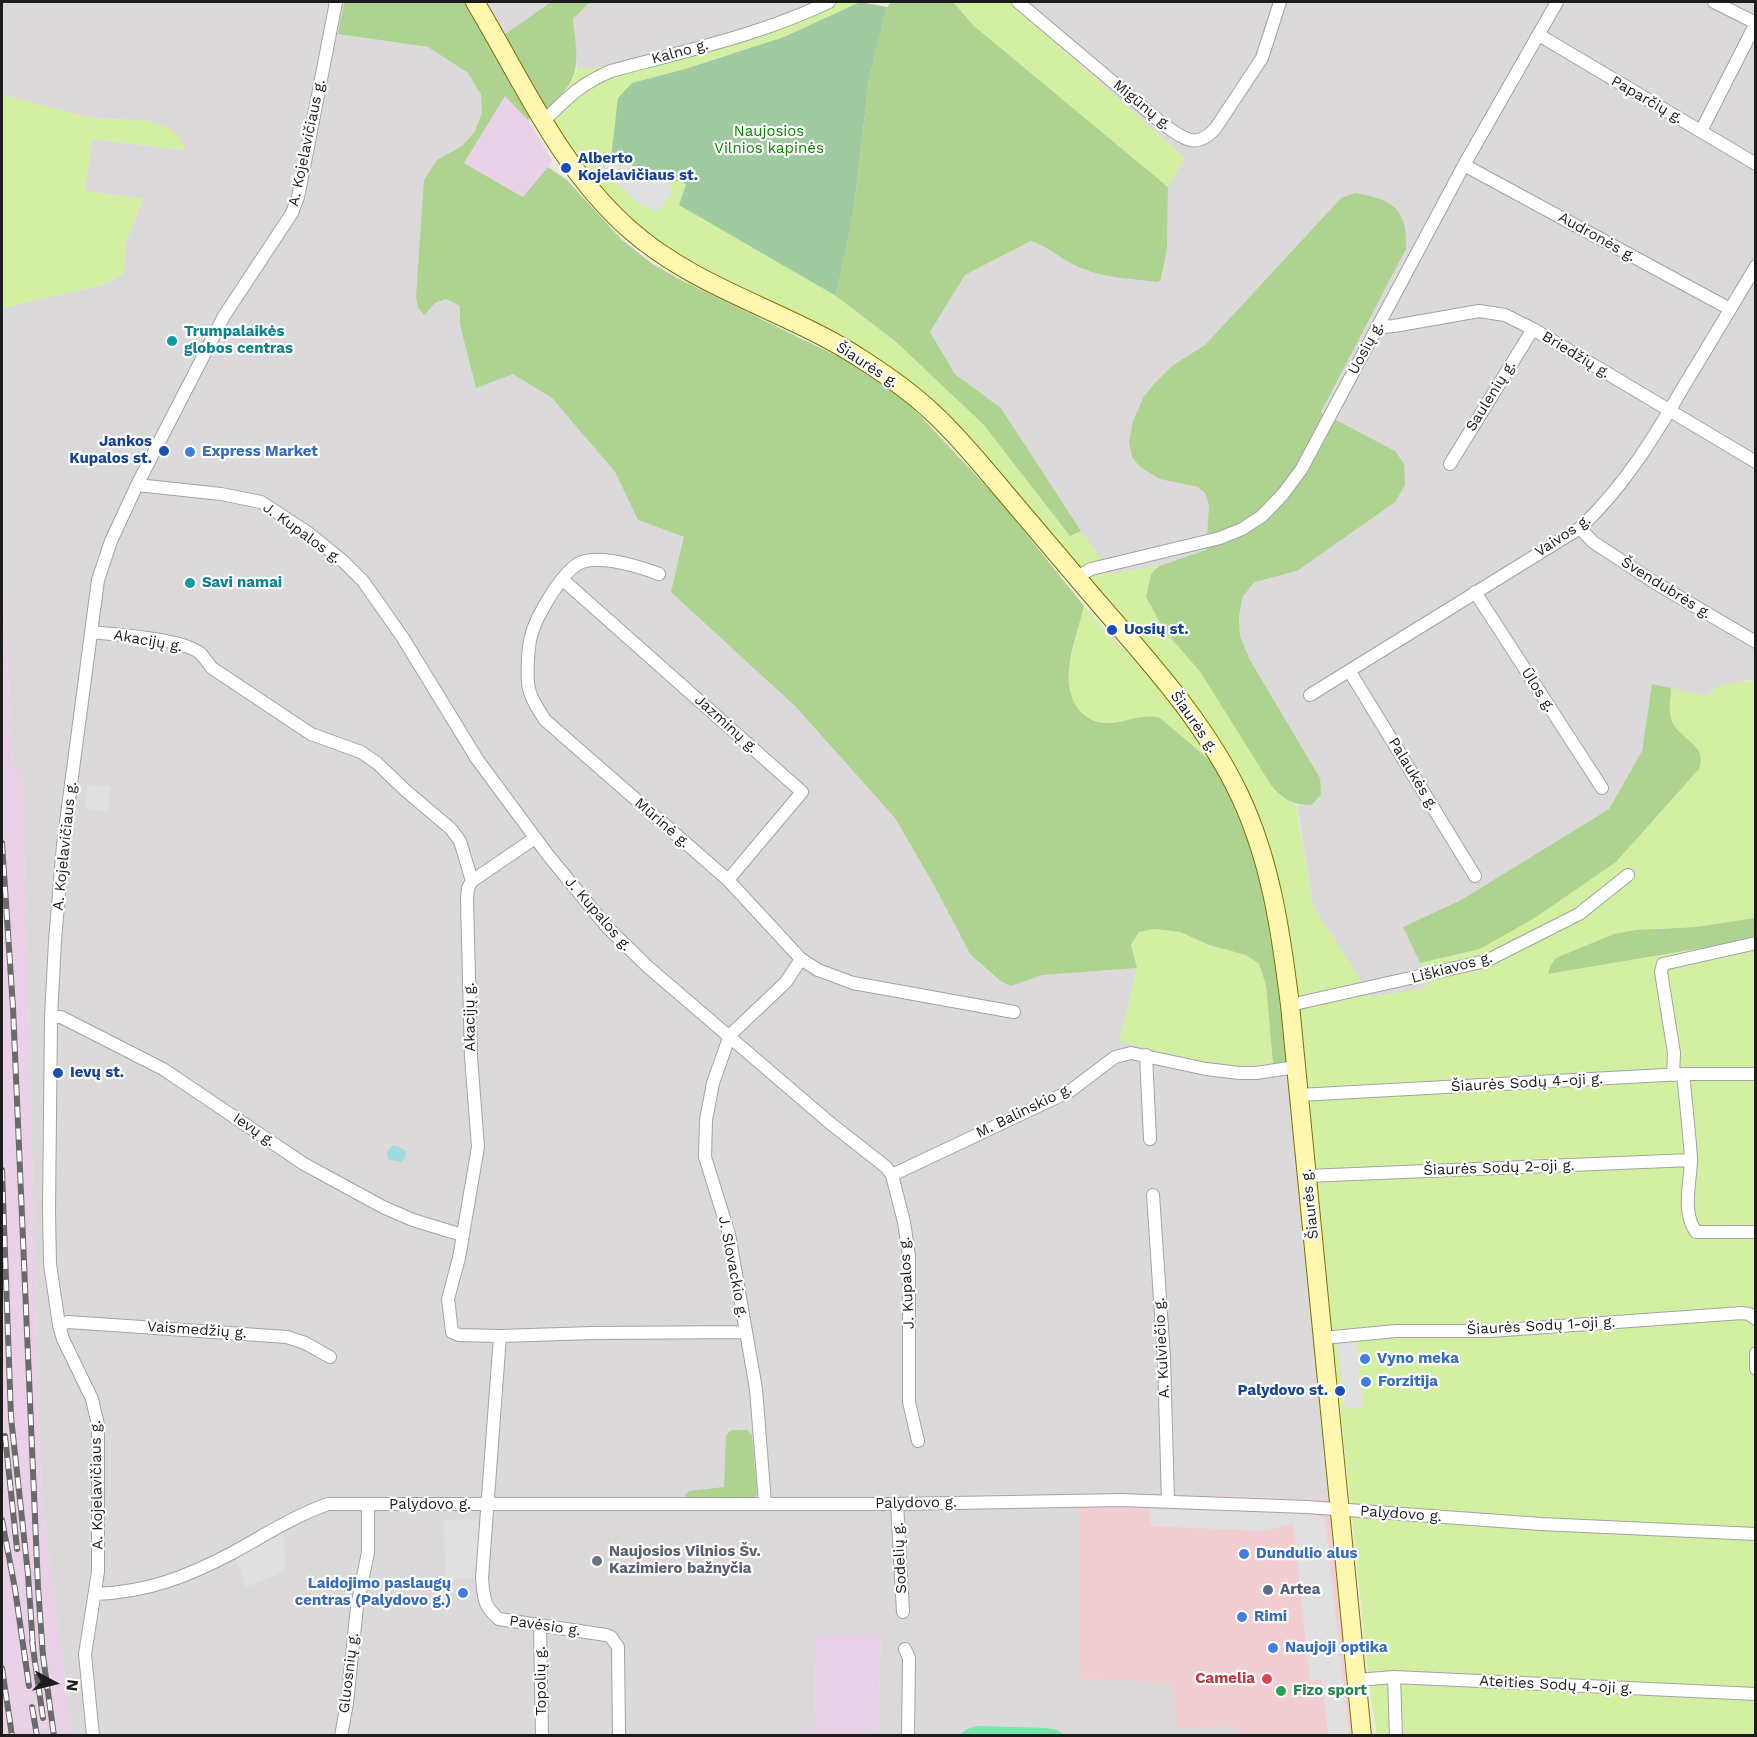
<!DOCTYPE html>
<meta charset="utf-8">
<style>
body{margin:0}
#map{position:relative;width:1757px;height:1737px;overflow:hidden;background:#efe8e1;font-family:"Work Sans",sans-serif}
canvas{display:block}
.frame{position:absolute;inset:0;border:3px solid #1c1c1c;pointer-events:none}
.north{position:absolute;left:24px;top:1653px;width:60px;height:60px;-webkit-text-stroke:4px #fff;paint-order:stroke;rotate:97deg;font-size:16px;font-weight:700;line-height:24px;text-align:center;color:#1c1c1c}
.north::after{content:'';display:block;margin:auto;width:21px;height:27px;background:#1c1c1c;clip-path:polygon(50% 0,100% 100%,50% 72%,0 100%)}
</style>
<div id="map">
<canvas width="1757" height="1737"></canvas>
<div class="frame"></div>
<div class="north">N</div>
</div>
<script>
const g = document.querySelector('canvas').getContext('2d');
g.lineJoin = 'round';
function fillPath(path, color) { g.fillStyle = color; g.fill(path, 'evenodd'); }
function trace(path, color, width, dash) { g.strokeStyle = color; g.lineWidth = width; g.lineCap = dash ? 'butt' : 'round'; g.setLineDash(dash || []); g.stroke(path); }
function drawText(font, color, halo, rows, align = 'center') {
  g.font = font + ' "Work Sans",sans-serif'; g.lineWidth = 4.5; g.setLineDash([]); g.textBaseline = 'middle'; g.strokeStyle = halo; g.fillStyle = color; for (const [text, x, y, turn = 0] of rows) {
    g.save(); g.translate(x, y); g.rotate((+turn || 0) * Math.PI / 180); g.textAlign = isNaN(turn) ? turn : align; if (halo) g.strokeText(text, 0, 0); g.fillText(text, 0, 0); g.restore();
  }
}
fillPath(new Path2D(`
 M 2,2 L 344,2 L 339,34 L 428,47 L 468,73 L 481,95 L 482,113 L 474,133 L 462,146 L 437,160 L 435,303 L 446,299 L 460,306 L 460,325 L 476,387 L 513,373 L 552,398 L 615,472 L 638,520 L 684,537 L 795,706 L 895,818 L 935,887 L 970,954 L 999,981 L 1011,986 L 1043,975 L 1137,968 L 1120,1041 L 1218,1067 L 1288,1064 L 1331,1499 L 1081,1493 L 1172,1683 L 1236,1726 L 1237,1735 L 878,1735 L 881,1635 L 816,1635 L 815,1729 L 805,1729 L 805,1735 L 72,1735 L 41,1495 L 22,769 L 12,766 L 2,537 L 2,308 L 102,285 L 123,274 L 126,242 L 143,199 L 85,191 L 92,139 L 184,150 L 149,121 L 92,118 L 2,95 Z
 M 485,2 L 551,2 L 504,35 Z
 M 590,2 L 817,2 L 754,26 L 606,67 L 577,69 L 573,19 Z
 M 1010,2 L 1755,2 L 1755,680 L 1748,680 L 1706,696 L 1646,730 L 1642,751 L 1609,809 L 1461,900 L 1403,927 L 1420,963 L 1427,988 L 1371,997 L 1313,906 L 1297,805 L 1312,805 L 1320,778 L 1250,660 L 1240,636 L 1239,617 L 1243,596 L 1255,582 L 1297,571 L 1395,451 L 1321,412 L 1406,249 L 1341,198 L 1205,345 L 1173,365 L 1154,384 L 1144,396 L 1179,483 L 1198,487 L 1205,493 L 1209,505 L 1206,550 L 1159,566 L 1108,574 L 1101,559 L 1081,531 L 1001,408 L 955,374 L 930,332 L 965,275 L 1031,241 L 1041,244 L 1084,270 L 1115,277 L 1156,282 L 1162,279 L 1167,248 L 1168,187 L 1185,158 Z`), '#dbd9d9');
fillPath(new Path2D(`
 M 1080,1493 L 1331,1499 L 1354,1735 L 1237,1736 L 1236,1726 L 1177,1728 L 1172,1683 L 1080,1678 Z`), '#f2ced2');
fillPath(new Path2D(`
 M 505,95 L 528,120 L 552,160 L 548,167 L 524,197 L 464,163 Z
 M 2,537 L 12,766 L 22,769 L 41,1495 L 72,1735 L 2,1735 Z
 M 881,1634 L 878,1735 L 805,1735 L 805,1729 L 815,1728 L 816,1635 Z`), '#e9d2e8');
fillPath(new Path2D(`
 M 817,2 L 860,2 L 784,37 L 685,69 L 632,83 L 614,139 L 611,158 L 686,184 L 679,204 L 836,296 L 895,341 L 983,424 L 1070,536 L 1081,531 L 1101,559 L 1108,574 L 1159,566 L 1151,574 L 1146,597 L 1164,630 L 1201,673 L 1281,796 L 1296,805 L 1313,906 L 1371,997 L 1427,988 L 1420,963 L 1480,949 L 1616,862 L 1699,769 C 1709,743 1677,740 1671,718 C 1668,709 1671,697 1671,688 L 1706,696 L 1717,686 L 1755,680 L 1755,918 L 1696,927 L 1658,928 L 1549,974 L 1755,939 L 1755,1735 L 1377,1735 L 1371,1698 L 1298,1008 L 1285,903 L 1268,838 L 1257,811 L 1232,760 L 1209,723 L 1099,588 L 1013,489 L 818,325 L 676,254 L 646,234 L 591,180 L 544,111 C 558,100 572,87 577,69 L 607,67 L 754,26 Z
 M 953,2 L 1010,2 L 1185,158 L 1168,187 L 974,26 Z
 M 2,95 L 92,118 L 149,121 L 170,129 L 180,137 L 185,150 L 92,139 L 85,191 L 143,199 L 126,242 L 123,274 L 102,285 L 2,308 Z
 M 1084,606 L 1158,687 L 1180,714 L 1212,762 L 1127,721 L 1108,723 L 1092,720 L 1078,712 L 1071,699 L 1068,670 Z
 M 1154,929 L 1180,932 L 1209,945 L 1246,955 L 1259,964 L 1266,985 L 1273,1064 L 1218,1067 L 1119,1041 L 1137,968 L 1131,945 L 1139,932 Z`), '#d3efa1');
fillPath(new Path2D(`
 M 344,2 L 464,2 L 477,20 L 531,117 L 528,120 L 505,96 L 464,163 L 523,197 L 548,167 L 567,180 L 621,239 L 651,263 L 679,279 L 847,361 L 880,382 L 911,406 L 999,500 L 1084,606 C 1079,627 1071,649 1069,669 C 1066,697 1079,724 1110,723 C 1127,722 1144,713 1160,718 L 1212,762 L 1226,788 L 1251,847 L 1262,884 L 1273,936 L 1288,1064 L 1273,1064 L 1266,985 L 1259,964 L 1246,955 L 1209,945 L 1180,932 L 1154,929 L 1139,932 L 1131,945 L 1137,968 L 1043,975 L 1011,986 L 1000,981 L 970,954 L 935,887 L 895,818 L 795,706 L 671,592 L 684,537 L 638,520 L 615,472 L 552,398 L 513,374 L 476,388 L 460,325 L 460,306 L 446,299 L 435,303 L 424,315 L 418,307 L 416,296 L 424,180 L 437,160 L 462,146 L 474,133 L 482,113 L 481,95 L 468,73 L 428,47 L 338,34 Z
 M 551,2 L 590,2 L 573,19 C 578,66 583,79 544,111 L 504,35 Z
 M 891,2 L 953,2 L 974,26 L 1168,187 L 1167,248 L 1161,280 L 1157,282 C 1133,279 1108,278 1086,270 C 1066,264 1051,247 1031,241 L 965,275 L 930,332 L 955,374 L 1001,408 L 1081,531 L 1070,536 L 983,424 L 895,341 L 836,296 L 853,216 L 869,80 L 887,7 Z
 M 1355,193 C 1392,199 1408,209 1406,249 L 1321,412 L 1395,451 L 1404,464 L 1405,485 L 1395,502 L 1297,571 L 1255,582 L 1243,596 L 1239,617 L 1240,636 L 1250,660 L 1320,778 L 1321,794 L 1312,805 C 1292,805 1284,800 1271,785 L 1201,673 L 1164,630 L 1146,597 L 1151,574 L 1159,566 L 1206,550 L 1209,505 L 1205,493 L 1198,487 L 1160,479 L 1140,467 L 1132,457 L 1129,441 L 1133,421 L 1144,396 L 1154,384 L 1173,365 L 1205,345 L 1341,198 Z
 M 1652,684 L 1671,688 C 1671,697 1668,709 1671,718 C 1677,740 1709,743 1699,769 L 1616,862 L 1536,917 L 1480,949 L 1420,963 L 1403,927 L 1461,900 L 1609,809 L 1642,751 Z
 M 1755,918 L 1755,939 L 1548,974 L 1551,965 L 1556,958 L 1614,934 L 1636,930 L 1696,927 Z
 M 733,1430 L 747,1430 L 752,1435 L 757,1494 L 755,1497 L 686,1499 L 685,1495 L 689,1491 L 724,1487 L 726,1436 L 729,1432 Z`), '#aed391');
fillPath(new Path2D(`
 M 860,2 L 887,7 L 869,80 L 853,216 L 836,296 L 679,205 L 686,184 L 611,158 L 618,98 L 632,83 L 685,69 L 784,37 Z`), '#a0caa0');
fillPath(new Path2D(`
 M 978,1726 L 1046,1728 L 1057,1730 L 1064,1735 L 959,1735 L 967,1729 Z`), '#76e7aa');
fillPath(new Path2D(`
 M 598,153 L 672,185 L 671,193 L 659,211 L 652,210 L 638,203 L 593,161 Z
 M 87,785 L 111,787 L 108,812 L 84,809 Z
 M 1357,1338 L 1363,1407 L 1345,1409 L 1336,1340 Z
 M 1150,1509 L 1307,1513 L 1325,1518 L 1349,1735 L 1328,1735 L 1322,1680 L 1310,1680 L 1293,1524 L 1263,1531 L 1150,1526 Z
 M 488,1519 L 482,1578 L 445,1580 L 444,1520 Z
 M 283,1524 L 286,1571 L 246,1587 L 233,1552 Z`), '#e0e0e0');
fillPath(new Path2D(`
 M 392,1146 L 397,1146 L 406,1151 L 405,1158 L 401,1162 L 388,1159 L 387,1151 Z`), '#9cdce1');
const minor = new Path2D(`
 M 1018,2 L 1164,125 C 1184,138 1195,150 1215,129 L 1262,58 L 1280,2
 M 1714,2 L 1756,23
 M 1539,35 L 1756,164
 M 543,122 C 566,99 580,84 611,71 C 685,51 760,35 829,2
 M 1701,131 L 1756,23
 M 1464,165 L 1730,309
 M 1379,324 L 1383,327 L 1394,326 L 1479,311 L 1505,315 L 1533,329 L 1756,462
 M 1450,464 L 1533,329
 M 137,485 L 221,494 L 261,502 L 307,532 L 344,562 L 363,581 L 403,638 L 477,759 L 548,855 L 607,927 L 648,967 L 830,1123 L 886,1167 L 892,1175 L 904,1222 L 909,1256 L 909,1402 L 918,1441
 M 1580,528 L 1593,542 L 1657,584 L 1756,642
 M 659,574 C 640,567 602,555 582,562 C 563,569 536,617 531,636 C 528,648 527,671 528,683 C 529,696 538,709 545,720 L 728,880 L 801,959 L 818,970 L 853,983 L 1014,1012
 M 1077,577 L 1091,569 L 1220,538 L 1242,529 L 1262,516 L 1283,494 L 1301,470 L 1464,165 L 1557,2
 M 562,579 L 802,792 L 728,880
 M 1475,592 L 1602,788
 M 92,632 C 117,635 181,638 200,653 C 204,657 208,663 212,668 L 311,734 L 361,752 L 377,763 L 405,790 L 451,829 L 460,841 L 472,881 L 468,888 L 467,900 L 471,1057 L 478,1147 L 459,1258 L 448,1299 L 452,1332 L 459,1335 L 500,1336 L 593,1333 L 746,1332
 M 1350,672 L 1475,876
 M 1310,695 L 1580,528 C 1624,487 1655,436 1685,384 C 1709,345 1732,306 1756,266
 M 472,881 L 535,838
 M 1290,1005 L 1486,961 L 1579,914 L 1628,875
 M 51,1017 L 61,1017 L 163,1069 L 304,1164 L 383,1207 L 413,1220 L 462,1235
 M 1146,1055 L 1150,1139
 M 1683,1074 C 1686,1102 1689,1130 1691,1158 C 1691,1182 1681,1211 1696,1232 L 1756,1232
 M 1673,1075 L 1674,1053 L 1661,972 L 1663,964 L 1756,943
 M 1299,1095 L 1683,1074 L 1756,1074
 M 892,1175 L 1070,1091 L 1115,1057 L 1131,1053 L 1206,1069 L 1240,1073 L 1256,1073 L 1296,1067
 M 1307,1176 L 1691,1160
 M 1153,1195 L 1164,1358 L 1168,1501
 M 59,1325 L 68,1322 L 287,1337 L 305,1343 L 330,1357
 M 500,1336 L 482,1578 C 484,1598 483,1606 499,1619 L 606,1635 L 611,1637 L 618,1647 L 619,1736
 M 1323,1338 L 1396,1331 L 1491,1331 L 1742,1313 L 1749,1314 L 1756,1319
 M 1756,1353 L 1756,1369
 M 765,1503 L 756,1389 L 729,1234 L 705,1157 L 706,1120 L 713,1083 L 730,1035 L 786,982 L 801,959
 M 897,1504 L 903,1612
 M 95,1594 C 148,1592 187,1577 234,1552 C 265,1535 294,1516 328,1504 L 897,1504 L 1121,1500 L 1307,1507 L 1541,1524 L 1756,1534
 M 540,1626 L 542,1736
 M 905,1649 L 909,1658 L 908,1736
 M 1394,1677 L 1396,1736
 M 1357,1680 L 1394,1677 L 1756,1694
 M 93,1736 L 85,1654 L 98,1572 L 98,1425 L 92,1399 L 63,1339 L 59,1325 L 50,1264 L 49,1211 L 51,1017 L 55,941 L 63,845 L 98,580 L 111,541 L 137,485 L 224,316 L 292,213 L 298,197 L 307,152 L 336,2
 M 341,1736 L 347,1703 L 357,1607 L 368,1552 L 368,1504`);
const secondary = new Path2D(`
 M 475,2 C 522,80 559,167 629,229 C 696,289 789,311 863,360 C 888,376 912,393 933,413 C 958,436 980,463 1001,488 C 1029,521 1056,553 1084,586 C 1140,652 1203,717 1240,796 C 1271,862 1281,933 1290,1005 L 1362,1736`);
trace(minor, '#a3a3a3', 14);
trace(secondary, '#777200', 20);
trace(minor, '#fff', 12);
trace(secondary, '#fff7af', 18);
const rail = new Path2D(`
 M 2,843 L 13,1008 L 38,1587 L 43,1656 L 54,1736
 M 2,1170 L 11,1417 L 28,1574 L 33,1647
 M 5,1436 L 17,1549
 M 2,1520 L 15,1589 L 29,1686
 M 32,1641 L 43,1718
 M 2,1668 L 12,1736
 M 32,1707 L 37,1736`);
trace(rail, '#6a6a6a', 6);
trace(rail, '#fff', 4, [11]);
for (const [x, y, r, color] of [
 [566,168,6,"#1a4fb4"],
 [172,341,6,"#0f9aa8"],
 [164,451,6,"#1a4fb4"],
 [190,452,6,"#3f7fe0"],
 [190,583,6,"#0f9aa8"],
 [1112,630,6,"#1a4fb4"],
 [58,1073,6,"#1a4fb4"],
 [1365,1359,6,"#3f7fe0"],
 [1366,1382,6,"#3f7fe0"],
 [1340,1391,6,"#1a4fb4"],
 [1244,1554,6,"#3f7fe0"],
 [597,1561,6,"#6b7280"],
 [1268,1590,6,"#5c6f8a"],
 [463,1593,6,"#3f7fe0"],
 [1242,1617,6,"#3f7fe0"],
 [1273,1648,6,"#3f7fe0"],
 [1267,1679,6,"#e0444e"],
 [1281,1691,6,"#2e9e5b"]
]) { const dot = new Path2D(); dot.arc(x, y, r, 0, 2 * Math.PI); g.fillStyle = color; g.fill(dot); trace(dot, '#fff', 2); }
drawText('15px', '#1c1c1c', '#fff', [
 ["Kalno g.",680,52,-15],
 ["Paparčių g.",1647,100,30],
 ["Migūnų g.",1142,105,39],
 ["A. Kojelavičiaus g.",307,143,-78],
 ["Audronės g.",1597,237,29],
 ["Uosių g.",1366,348,-62],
 ["Briedžių g.",1576,355,31],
 ["Šiaurės g.",867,365,33],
 ["Saulenių g.",1491,396,-58],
 ["J. Kupalos g.",302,533,36],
 ["Vaivos g.",1563,536,-34],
 ["Švendubrės g.",1666,588,32],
 ["Akacijų g.",148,641,10],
 ["Ūlos g.",1538,690,57],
 ["Šiaurės g.",1194,722,55],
 ["Jazminų g.",726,724,42],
 ["Palaukės g.",1413,774,59],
 ["Mūrinė g.",662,823,41],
 ["A. Kojelavičiaus g.",65,846,-84],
 ["J. Kupalos g.",598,914,49],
 ["Liškiavos g.",1452,968,-15],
 ["Akacijų g.",470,1017,-91],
 ["Šiaurės Sodų 4-oji g.",1527,1083,-3],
 ["M. Balinskio g.",1024,1111,-26],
 ["Ievų g.",254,1130,34],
 ["Šiaurės Sodų 2-oji g.",1499,1168,-2],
 ["Šiaurės g.",1310,1204,-96],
 ["J. Slovackio g.",733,1267,79],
 ["J. Kupalos g.",907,1283,-93],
 ["Šiaurės Sodų 1-oji g.",1541,1326,-3],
 ["Vaismedžių g.",197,1330,4],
 ["A. Kulviečio g.",1162,1348,-93],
 ["A. Kojelavičiaus g.",97,1485,-91],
 ["Palydovo g.",916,1503,-1],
 ["Palydovo g.",430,1505],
 ["Palydovo g.",1401,1514,4],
 ["Sodelių g.",900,1558,-93],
 ["Pavėsio g.",545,1626,8],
 ["Gluosnių g.",349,1673,-83],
 ["Topolių g.",541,1681,-91],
 ["Ateities Sodų 4-oji g.",1556,1685,3]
]);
drawText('15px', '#098401', '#fff', [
 ["Naujosios",769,132],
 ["Vilnios kapinės",769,149]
]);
drawText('bold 15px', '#164399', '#fff', [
 ["Alberto",578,159],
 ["Kojelavičiaus st.",578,176],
 ["Jankos",152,442,"right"],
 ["Kupalos st.",152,459,"right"],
 ["Uosių st.",1124,630],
 ["Ievų st.",70,1073],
 ["Palydovo st.",1328,1391,"right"]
], 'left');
drawText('bold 15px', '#0d838f', '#fff', [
 ["Trumpalaikės",184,332],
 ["globos centras",184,349],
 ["Savi namai",202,583]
], 'left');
drawText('bold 15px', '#366cbe', '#fff', [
 ["Express Market",202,452],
 ["Vyno meka",1377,1359],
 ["Forzitija",1378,1382],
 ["Dundulio alus",1256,1554],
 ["Laidojimo paslaugų",451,1584,"right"],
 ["centras (Palydovo g.)",451,1601,"right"],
 ["Rimi",1254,1617],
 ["Naujoji optika",1285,1648]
], 'left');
drawText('bold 15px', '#5b616d', '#fff', [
 ["Naujosios Vilnios Šv.",609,1552],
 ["Kazimiero bažnyčia",609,1569]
], 'left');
drawText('bold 15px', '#4e5e75', '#fff', [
 ["Artea",1280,1590]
], 'left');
drawText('bold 15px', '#be3a42', '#fff', [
 ["Camelia",1255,1679]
], 'right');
drawText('bold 15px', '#27864d', '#fff', [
 ["Fizo sport",1293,1691]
], 'left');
</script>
